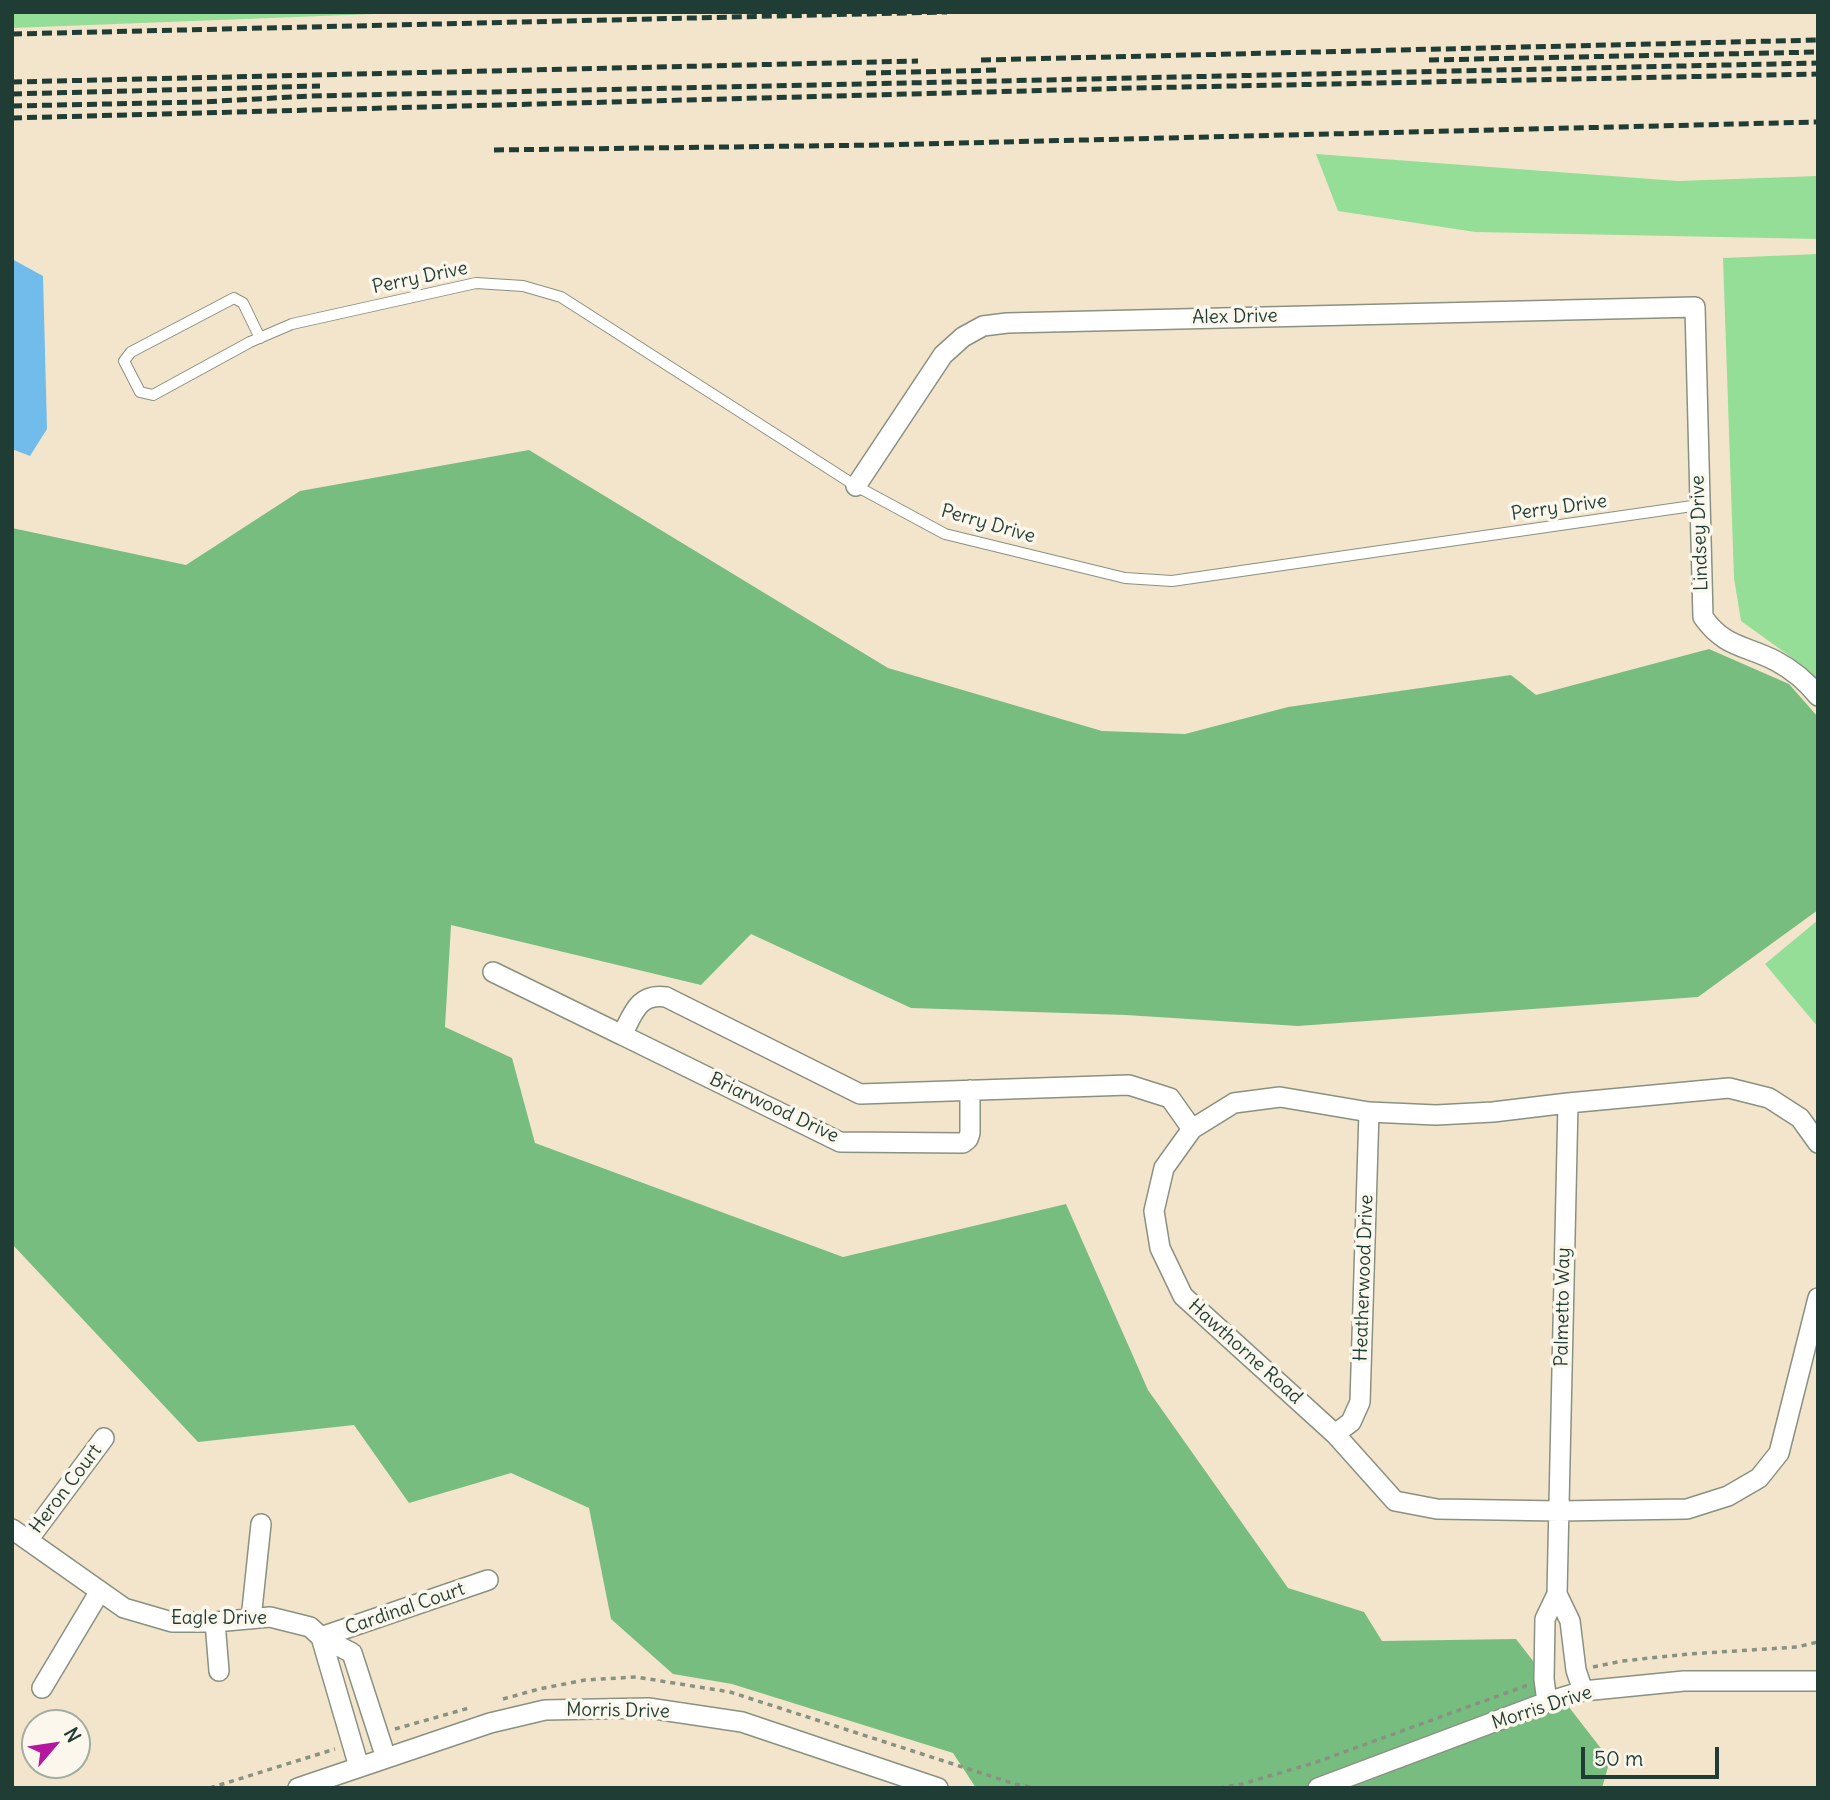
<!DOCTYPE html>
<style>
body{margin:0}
#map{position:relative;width:1830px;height:1800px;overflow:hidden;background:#f3e5cb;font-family:Delius,sans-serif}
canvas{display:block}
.frame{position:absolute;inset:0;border:14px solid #1f3d34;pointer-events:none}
.north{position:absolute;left:21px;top:1709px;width:70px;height:70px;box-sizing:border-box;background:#fbf7ec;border:2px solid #a3ada2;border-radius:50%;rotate:61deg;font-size:19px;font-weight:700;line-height:28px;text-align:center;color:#1f3d34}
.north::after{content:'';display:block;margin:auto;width:24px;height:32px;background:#b5179e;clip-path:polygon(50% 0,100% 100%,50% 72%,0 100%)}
.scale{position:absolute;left:1581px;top:1747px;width:138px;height:32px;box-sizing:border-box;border:4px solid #1f3d34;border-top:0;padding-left:9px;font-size:21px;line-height:24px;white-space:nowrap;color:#1f3d34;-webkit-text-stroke:5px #fbf7ec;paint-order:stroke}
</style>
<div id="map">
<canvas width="1830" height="1800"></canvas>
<div class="frame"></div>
<div class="north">N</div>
<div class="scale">50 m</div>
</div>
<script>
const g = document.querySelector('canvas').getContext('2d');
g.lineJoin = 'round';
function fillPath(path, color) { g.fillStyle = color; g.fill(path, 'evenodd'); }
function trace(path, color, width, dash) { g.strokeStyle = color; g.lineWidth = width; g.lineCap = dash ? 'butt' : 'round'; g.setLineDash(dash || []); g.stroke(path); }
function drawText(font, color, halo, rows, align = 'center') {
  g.font = font + ' Delius,sans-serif'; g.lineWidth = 7; g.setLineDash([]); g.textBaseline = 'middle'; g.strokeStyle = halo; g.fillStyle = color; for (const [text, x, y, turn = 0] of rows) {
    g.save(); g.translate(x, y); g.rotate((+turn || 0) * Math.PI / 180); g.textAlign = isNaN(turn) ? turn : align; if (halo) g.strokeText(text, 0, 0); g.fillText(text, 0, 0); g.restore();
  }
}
fillPath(new Path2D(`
 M 12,12 L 426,12 L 12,28 Z
 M 1316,154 L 1678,181 L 1818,176 L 1818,239 L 1475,232 L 1338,211 Z
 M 1818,254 L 1818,680 L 1798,662 L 1741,621 L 1734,578 L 1723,258 Z
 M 1818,920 L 1818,1027 L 1765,964 Z`), '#95de98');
fillPath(new Path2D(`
 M 529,450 L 888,668 L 1102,731 L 1185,734 L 1288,707 L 1511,675 L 1536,695 L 1709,649 L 1789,684 L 1818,717 L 1818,910 L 1698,997 L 1298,1026 L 1126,1015 L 911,1008 L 751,934 L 701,985 L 451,925 L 445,1027 L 512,1058 L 535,1143 L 843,1257 L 1066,1204 L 1148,1390 L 1288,1588 L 1364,1612 L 1382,1641 L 1516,1639 L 1610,1760 L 1602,1788 L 976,1788 L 953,1753 L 732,1684 L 673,1674 L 611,1619 L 589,1508 L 511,1473 L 409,1503 L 354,1425 L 198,1442 L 12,1244 L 12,528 L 186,565 L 300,491 Z`), '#78bd80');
fillPath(new Path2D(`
 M 12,259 L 43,276 L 47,429 L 30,456 L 12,449 Z`), '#71bcea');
const lane = new Path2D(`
 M 260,338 L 243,303 L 234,298 L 131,352 L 124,361 L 140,392 L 153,395 L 250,342 L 292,324 L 476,283 L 523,286 L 561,297 L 856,486 L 945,534 L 1125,578 L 1172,581 L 1699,505`);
const street = new Path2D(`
 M 856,486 L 943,355 L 963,337 L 983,326 L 1007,323 L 1695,307 L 1703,617 C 1725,648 1745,645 1776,661 C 1791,669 1807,682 1818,696
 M 493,972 L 622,1035 C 633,1014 638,993 666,997 L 860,1094 L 1129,1085 L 1170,1098 L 1192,1129
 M 622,1035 L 840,1142 L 963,1143 L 968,1139 L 970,1133 L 970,1090
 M 1818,1143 L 1800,1118 L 1769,1098 L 1729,1088 L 1568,1103 L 1493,1112 L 1436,1115 L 1369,1112 L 1280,1097 L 1234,1103 L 1192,1129 L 1164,1168 L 1154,1211 L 1160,1248 L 1183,1296 L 1335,1434 L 1395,1501 L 1437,1509 L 1559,1511 L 1687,1509 L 1728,1496 L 1759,1478 L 1779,1453 L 1818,1298
 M 1335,1434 L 1351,1422 L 1360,1402 L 1369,1112
 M 12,1529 L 124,1608 L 172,1622 L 215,1622 L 270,1617 L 310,1627 L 321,1637 L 352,1653 L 386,1758
 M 28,1540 L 104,1438
 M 1557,1594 L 1570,1621 L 1576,1670 L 1583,1691
 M 251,1619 L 261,1524
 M 215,1622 L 219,1671
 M 321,1637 L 488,1580
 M 321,1637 L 359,1767
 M 42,1688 L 100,1591
 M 1547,1702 L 1544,1679 L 1545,1619 L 1557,1594 L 1568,1103
 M 298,1788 L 490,1723 L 545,1710 L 648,1708 L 742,1722 L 938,1788
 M 1318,1788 L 1547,1702 L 1583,1691 L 1684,1681 L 1818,1681`);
trace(lane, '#899180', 12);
trace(street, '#899180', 22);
trace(new Path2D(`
 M 1593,1667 L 1622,1661 L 1689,1654 L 1797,1647 L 1818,1642
 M 503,1699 L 539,1689 L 585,1680 L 636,1677 L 730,1692 L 1015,1784 L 1036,1788
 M 395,1729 L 469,1708
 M 210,1788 L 335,1749
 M 1219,1788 L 1242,1784 L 1314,1763 L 1528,1685`), '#899180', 3.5, [5, 5]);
trace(lane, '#fff', 10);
trace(street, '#fff', 19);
trace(new Path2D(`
 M 12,34 L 947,12
 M 981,60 L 1818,40
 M 1429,60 L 1818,52
 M 866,73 L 999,70
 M 12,82 L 918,61
 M 12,94 L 320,86
 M 12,106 L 201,102 L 311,96 L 1818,63
 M 12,118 L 1135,88 L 1818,74
 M 494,150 L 880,145 L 1818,122`), '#1f3d34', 5, [10, 5]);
drawText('19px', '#1f3d34', '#fbf7ec', [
 ["Perry Drive",420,278,-12],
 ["Alex Drive",1235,317,-1],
 ["Perry Drive",1559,508,-8],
 ["Perry Drive",988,524,16],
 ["Lindsey Drive",1700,533,-92],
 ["Briarwood Drive",774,1108,25],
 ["Heatherwood Drive",1364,1278,-88],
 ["Palmetto Way",1563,1307,-89],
 ["Hawthorne Road",1245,1352,42],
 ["Heron Court",66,1489,-53],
 ["Cardinal Court",405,1609,-19],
 ["Eagle Drive",219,1619],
 ["Morris Drive",1542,1708,-18],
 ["Morris Drive",618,1711,1]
]);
</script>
